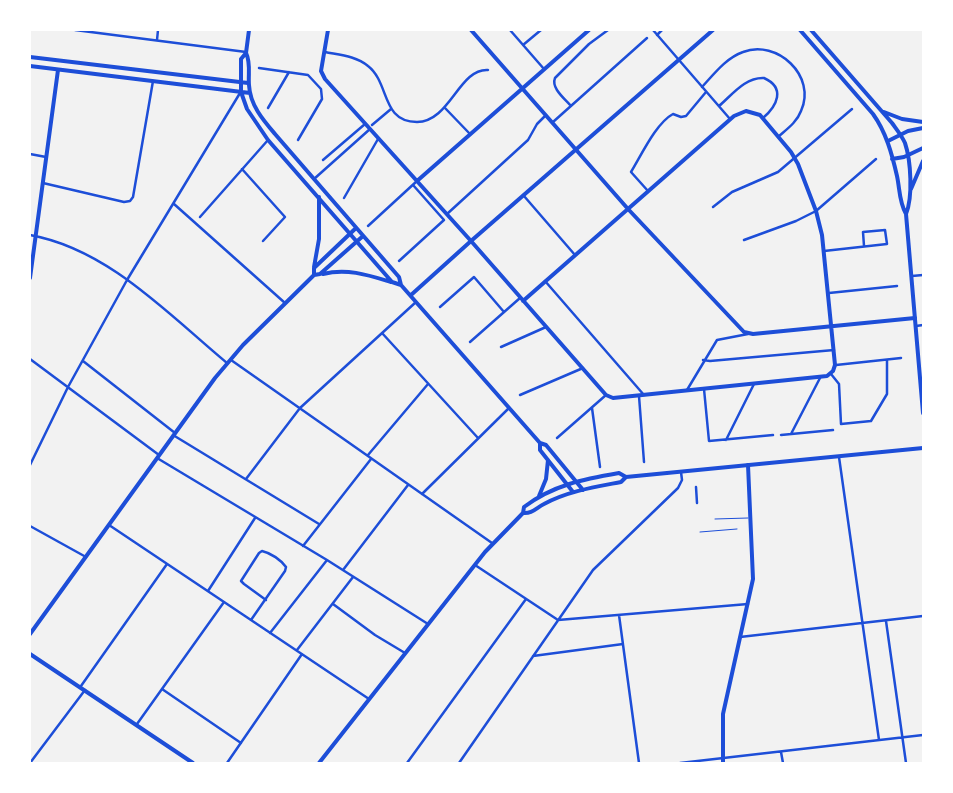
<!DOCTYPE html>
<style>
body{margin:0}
#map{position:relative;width:953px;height:793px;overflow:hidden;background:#f2f2f2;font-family:"Asap Condensed",sans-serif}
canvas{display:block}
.frame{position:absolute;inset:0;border:31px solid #fff;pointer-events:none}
</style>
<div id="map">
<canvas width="953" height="793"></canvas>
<div class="frame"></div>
</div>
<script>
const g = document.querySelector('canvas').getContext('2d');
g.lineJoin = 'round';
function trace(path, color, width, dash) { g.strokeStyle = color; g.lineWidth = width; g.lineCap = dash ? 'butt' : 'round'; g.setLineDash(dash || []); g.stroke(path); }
trace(new Path2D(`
 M 715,519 L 748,518
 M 700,532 L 737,529`), '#1d4ed8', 1);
trace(new Path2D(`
 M 75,30 L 246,52
 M 510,30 L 544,69
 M 653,30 L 730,119
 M 657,35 L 662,30
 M 157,40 L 158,30
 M 523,45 L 541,30
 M 325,52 C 340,55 356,56 368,66 C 390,83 381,122 417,122 C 450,122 459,68 488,70
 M 259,68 L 308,75 L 321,89 L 322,99 L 298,140
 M 702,87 C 714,74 726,58 743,52 C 777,39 817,76 801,111 C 797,122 787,129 778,137
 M 571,106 C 564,98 551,88 555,78 L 589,44 L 608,30
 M 719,106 C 732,95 745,77 764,78 C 786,88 777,106 763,118
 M 268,108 L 289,72
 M 445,108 L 470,134
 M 553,122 L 647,38
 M 372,125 L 391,109
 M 30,154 L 46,157
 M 323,160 L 365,124
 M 242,169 L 285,217 L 263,241
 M 314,179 L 370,129
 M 43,183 L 124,202 L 130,201 L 133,197 L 153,81
 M 648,191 L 631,172 C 641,156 656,123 673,114 L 681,117 L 686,116 L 706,92
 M 524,196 L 575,255
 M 344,198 L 378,139
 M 174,204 L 285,303
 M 713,207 L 732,192 L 778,172 L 852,109
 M 447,214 L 528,140 L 537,124 L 546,115
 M 200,217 L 268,140
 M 368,226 L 417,181
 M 30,235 C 108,249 168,314 227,363
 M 744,240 L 796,221 L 816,211 L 876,159
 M 824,251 L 887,244 L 885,230 L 863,232 L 864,246
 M 399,261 L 444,220 L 413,185
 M 912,276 L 923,275
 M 545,281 L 644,395
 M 829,293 L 897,286
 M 440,307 L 474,277 L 504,312
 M 916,326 L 923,325
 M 382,333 L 478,438
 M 470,342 L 520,298
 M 501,347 L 546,327
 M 30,359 L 159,455
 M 231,360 L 492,543
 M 703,360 L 710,361 L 834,350
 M 83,361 L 175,433
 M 836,365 L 901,358
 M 831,374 L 839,384 L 841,424 L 871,421 L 887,394 L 887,360
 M 704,389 L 709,441 L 773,435
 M 687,390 L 717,340 L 748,334
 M 520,395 L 583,368
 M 639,396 L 644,462
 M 592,408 L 600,467
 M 791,434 L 820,378
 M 173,435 L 319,524
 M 781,435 L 833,430
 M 557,438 L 606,395
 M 726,440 L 754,384
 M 368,455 L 428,384
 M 839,457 L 879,740
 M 157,458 L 327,560 L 428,624
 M 30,465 L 68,387 L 127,280 L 240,93
 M 246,479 L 300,408 L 416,302
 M 696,487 L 697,503
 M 422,494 L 509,408
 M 109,525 L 369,699
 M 30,526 L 86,557
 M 303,546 L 371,459
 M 475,565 L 558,620 L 748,604
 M 343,570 L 408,485
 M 208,591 L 255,518
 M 333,604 L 375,635 L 405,653
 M 619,615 L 639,763
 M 251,620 L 285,571 L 286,567 C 281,560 271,553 262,551 L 259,553 L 241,581 L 244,584 L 266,600
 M 886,621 L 906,763
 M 270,633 L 327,560
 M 740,637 L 923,616
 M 297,650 L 353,577
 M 533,656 L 623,644
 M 81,686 L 167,564
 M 162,689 L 241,743
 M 137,724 L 224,602
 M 781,752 L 783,763
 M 30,763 L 85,690
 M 227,763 L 302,654
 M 407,763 L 526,599
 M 459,763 L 593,570 L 678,488 L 682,480 L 681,472
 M 680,763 L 923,735`), '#1d4ed8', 2.5);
trace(new Path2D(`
 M 328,30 L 321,71 L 325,79 L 471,241 L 606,395 L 613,398 L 827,376 L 833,371 L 835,365 L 822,235 L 816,211 L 798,164 L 791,152 L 760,115 L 746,111 L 734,116 L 523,301
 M 471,30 L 628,209 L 744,332 L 753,334 L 915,318
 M 417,181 L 589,30
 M 30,278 L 58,70
 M 723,763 L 723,714 L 753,579 L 748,465`), '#1d4ed8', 4);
trace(new Path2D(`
 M 800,30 L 873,114 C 886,132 892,154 897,176 C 900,190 899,202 906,214 L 923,413
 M 811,30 L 892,123 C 897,130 902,136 905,143 C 911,161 913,197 906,214
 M 246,53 C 251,63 248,74 249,85 C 250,105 263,120 275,134 L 399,277 L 401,285 L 392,282 L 268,140 L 247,109 L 241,92 L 241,59 L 246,53 L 249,30
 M 30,57 L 248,83
 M 30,66 L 250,93
 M 884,112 L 902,119 L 923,122
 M 888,141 L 908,131 L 923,128
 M 892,159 L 904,157 L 923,148
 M 911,189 L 923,161
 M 356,228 L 314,268 L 314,275 L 320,274 L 363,236
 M 314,267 L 319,239 L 319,197
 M 323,274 C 347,268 368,275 391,282
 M 401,285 L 540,443
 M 411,295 L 471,241 L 713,30
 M 619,473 L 626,477 L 621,482 C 595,487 568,491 544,504 C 536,508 532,514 523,513 L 524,507 C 553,485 584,479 619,473 Z
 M 626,477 L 923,448
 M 573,492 L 540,450 L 540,443 L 546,445 L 583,490
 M 539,496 L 546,479 L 548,460
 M 30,634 L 215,378 L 243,345 L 314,275
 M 30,654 L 193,763
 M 319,763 L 485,552 L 523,513`), '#1d4ed8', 4);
</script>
